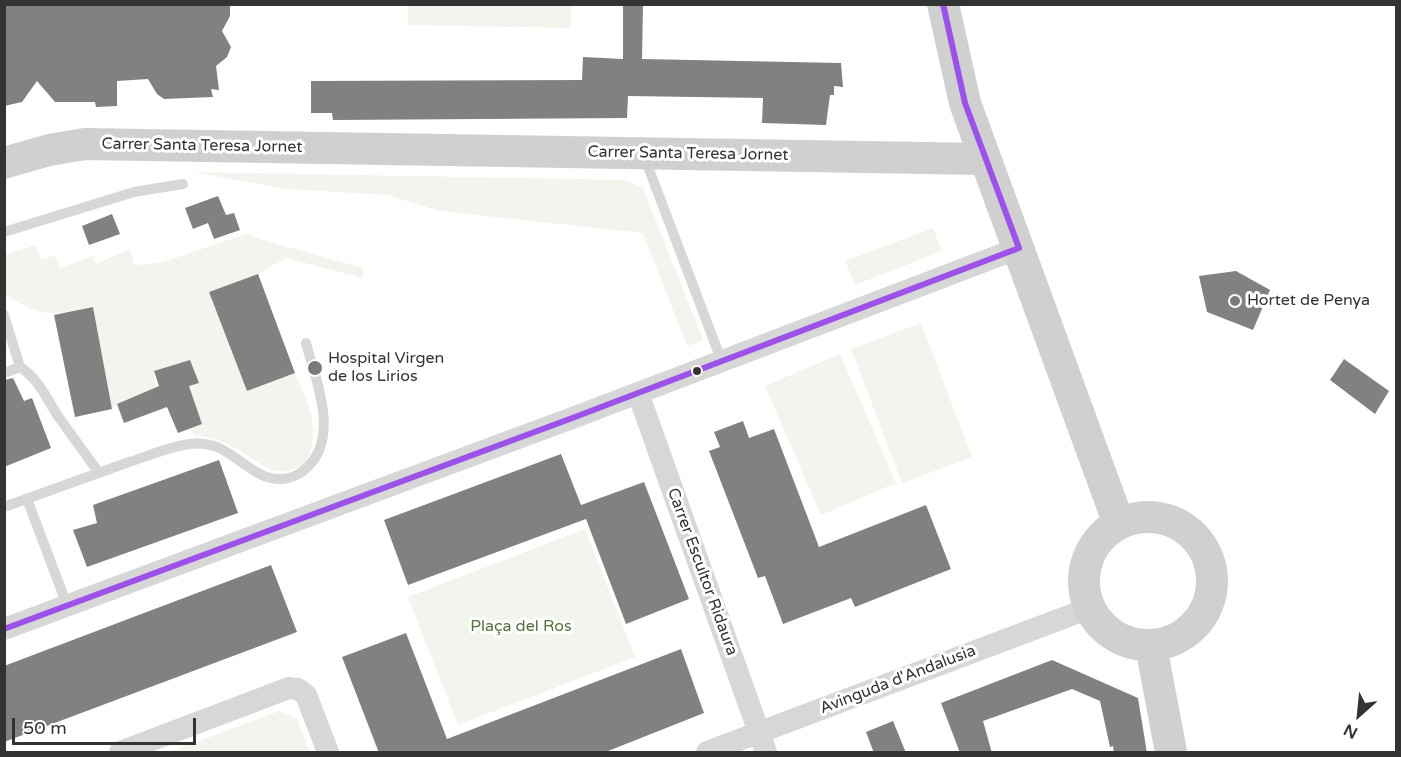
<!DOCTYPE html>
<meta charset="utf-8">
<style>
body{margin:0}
#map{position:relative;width:1401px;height:757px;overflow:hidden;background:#fff;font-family:"Varela Round",sans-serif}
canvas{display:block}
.frame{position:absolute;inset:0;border:6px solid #333;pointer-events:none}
.north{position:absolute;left:1329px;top:685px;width:60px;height:60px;-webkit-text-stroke:4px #fff;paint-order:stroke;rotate:207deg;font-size:16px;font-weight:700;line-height:24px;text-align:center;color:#333}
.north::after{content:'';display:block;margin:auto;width:21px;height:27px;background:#333;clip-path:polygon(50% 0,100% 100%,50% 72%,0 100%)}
.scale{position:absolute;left:12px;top:718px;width:184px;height:27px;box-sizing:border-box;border:3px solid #333;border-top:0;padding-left:8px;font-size:18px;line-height:21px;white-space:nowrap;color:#333;-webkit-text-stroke:4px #fff;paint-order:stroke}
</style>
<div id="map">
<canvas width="1401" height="757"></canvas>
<div class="frame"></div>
<div class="north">N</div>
<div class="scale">50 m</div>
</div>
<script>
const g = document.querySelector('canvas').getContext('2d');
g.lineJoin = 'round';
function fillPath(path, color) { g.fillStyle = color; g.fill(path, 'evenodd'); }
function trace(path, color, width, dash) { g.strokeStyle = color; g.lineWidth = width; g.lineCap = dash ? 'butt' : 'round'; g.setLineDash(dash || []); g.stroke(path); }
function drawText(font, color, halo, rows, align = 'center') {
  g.font = font + ' "Varela Round",sans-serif'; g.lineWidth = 6; g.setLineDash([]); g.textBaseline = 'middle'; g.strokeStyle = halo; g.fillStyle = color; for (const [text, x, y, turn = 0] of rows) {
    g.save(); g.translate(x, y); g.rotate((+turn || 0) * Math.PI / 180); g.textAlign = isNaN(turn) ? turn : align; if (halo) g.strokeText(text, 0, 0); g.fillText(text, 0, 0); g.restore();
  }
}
fillPath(new Path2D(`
 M 408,5 L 571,5 L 571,28 L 408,25 Z
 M 194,172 L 626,180 L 643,188 L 703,340 L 687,346 L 643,233 L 440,211 L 387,195 L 285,189 Z
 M 933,228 L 942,251 L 855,285 L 845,261 Z
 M 249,233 L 252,237 L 363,268 L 363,278 L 286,258 L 258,274 L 209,292 L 247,391 L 295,373 C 308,403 321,429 307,462 C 275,484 263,463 235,448 C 222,440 210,437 195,435 L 190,429 L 202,424 L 189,386 L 199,383 L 190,360 L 154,371 L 156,387 L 117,404 L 112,409 L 93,307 C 50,316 42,318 5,294 L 4,255 L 36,245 L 41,260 L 55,255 L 60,268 L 93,256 L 96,264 L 130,249 L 134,265 L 160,263 Z
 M 921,323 L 972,457 L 902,483 L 851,349 Z
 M 840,354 L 896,483 L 821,515 L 765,386 Z
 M 585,529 L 635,657 L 458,725 L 408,597 Z
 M 279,711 L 297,719 L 310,752 L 170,752 Z`), '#f1f5ed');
fillPath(new Path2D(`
 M 4,4 L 230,4 L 230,16 L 222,31 L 231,47 L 227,57 L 216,66 L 219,90 L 211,89 L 213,97 L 164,99 L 157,94 L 148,79 L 117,81 L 117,106 L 96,107 L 95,102 L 55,102 L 37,81 L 22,102 L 4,106 Z
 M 623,4 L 643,4 L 642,59 L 841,63 L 843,87 L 834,86 L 834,95 L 830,95 L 826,125 L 762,123 L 763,98 L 628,96 L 627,118 L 333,120 L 332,113 L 311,113 L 311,81 L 582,80 L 583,57 L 623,59 Z
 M 218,196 L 226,215 L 234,213 L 240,230 L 214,239 L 208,223 L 193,229 L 185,208 Z
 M 112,214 L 120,234 L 89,245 L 82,226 Z
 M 1236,271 L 1270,290 L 1253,330 L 1207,312 L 1199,276 Z
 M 258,274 L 295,373 L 247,391 L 209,292 Z
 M 93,307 L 112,409 L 75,417 L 54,315 Z
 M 1344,359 L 1389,391 L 1375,414 L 1330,380 Z
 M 190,360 L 199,383 L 189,386 L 202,424 L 178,433 L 167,407 L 124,423 L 117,404 L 159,386 L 154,371 Z
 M 13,378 L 24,401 L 32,398 L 51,448 L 4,467 L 4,380 Z
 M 743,421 L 749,438 L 774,429 L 819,547 L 926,505 L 951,569 L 855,607 L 851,598 L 783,624 L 765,576 L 758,578 L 709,451 L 720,447 L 714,432 Z
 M 561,454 L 581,505 L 644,482 L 689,599 L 626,624 L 586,519 L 408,585 L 384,520 Z
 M 219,460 L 238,513 L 87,567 L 73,530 L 97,523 L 93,505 Z
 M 271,565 L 297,632 L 4,742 L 4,666 Z
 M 406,633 L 447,739 L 681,649 L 704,713 L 603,753 L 379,753 L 342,657 Z
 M 1052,660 L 1138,698 L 1147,753 L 1114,753 L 1113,746 L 1110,747 L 1100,701 L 1072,689 L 983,721 L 992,753 L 960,753 L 941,703 Z
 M 893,721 L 906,753 L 874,753 L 866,732 Z`), '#818181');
trace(new Path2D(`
 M 644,156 L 722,362
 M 4,232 L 134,192 L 183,184
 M 4,315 L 20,367 L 4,373
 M 20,367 C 41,381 46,399 60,419 C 73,437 86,455 99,473
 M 27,499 L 67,605
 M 4,507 C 46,492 88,477 129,462 C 149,456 170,446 190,444 C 225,440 237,464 264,476 C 276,481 292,480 303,471 C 342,441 316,382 306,343`), '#d7d7d7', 10);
trace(new Path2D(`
 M 638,393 L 766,752
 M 4,629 L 575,417 L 1019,248
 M 120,752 L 289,688 L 298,689 L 306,695 L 328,752
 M 707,752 L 1090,608`), '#d7d7d7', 22);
trace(new Path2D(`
 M 943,4 L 965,103 L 1119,524
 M 4,163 L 49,150 L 85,144 L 984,159
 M1084 581a64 64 0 1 1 128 0a64 64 0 1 1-128 0Z
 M 1151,646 L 1171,752`), '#d0d0d0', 32);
trace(new Path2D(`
 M 943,4 L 965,103 L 1019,248
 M 4,629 L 575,417 L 1019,248`), '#9c51e9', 6);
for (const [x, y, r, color] of [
 [1235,301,6,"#7a7a7a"],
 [315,368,8,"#7a7a7a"],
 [697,371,5,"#333"]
]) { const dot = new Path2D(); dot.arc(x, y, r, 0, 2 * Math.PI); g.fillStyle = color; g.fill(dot); trace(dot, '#fff', 2); }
drawText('16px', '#333', '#fff', [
 ["Carrer Santa Teresa Jornet",202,146,1],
 ["Carrer Santa Teresa Jornet",688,154,1],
 ["Carrer Escultor Ridaura",702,572,70],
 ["Avinguda d'Andalusia",898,680,-21]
]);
drawText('16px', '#333', '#fff', [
 ["Hortet de Penya",1247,301],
 ["Hospital Virgen",328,359],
 ["de los Lirios",328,377]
], 'left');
drawText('16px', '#56703f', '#fff', [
 ["Plaça del Ros",521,627]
]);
</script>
